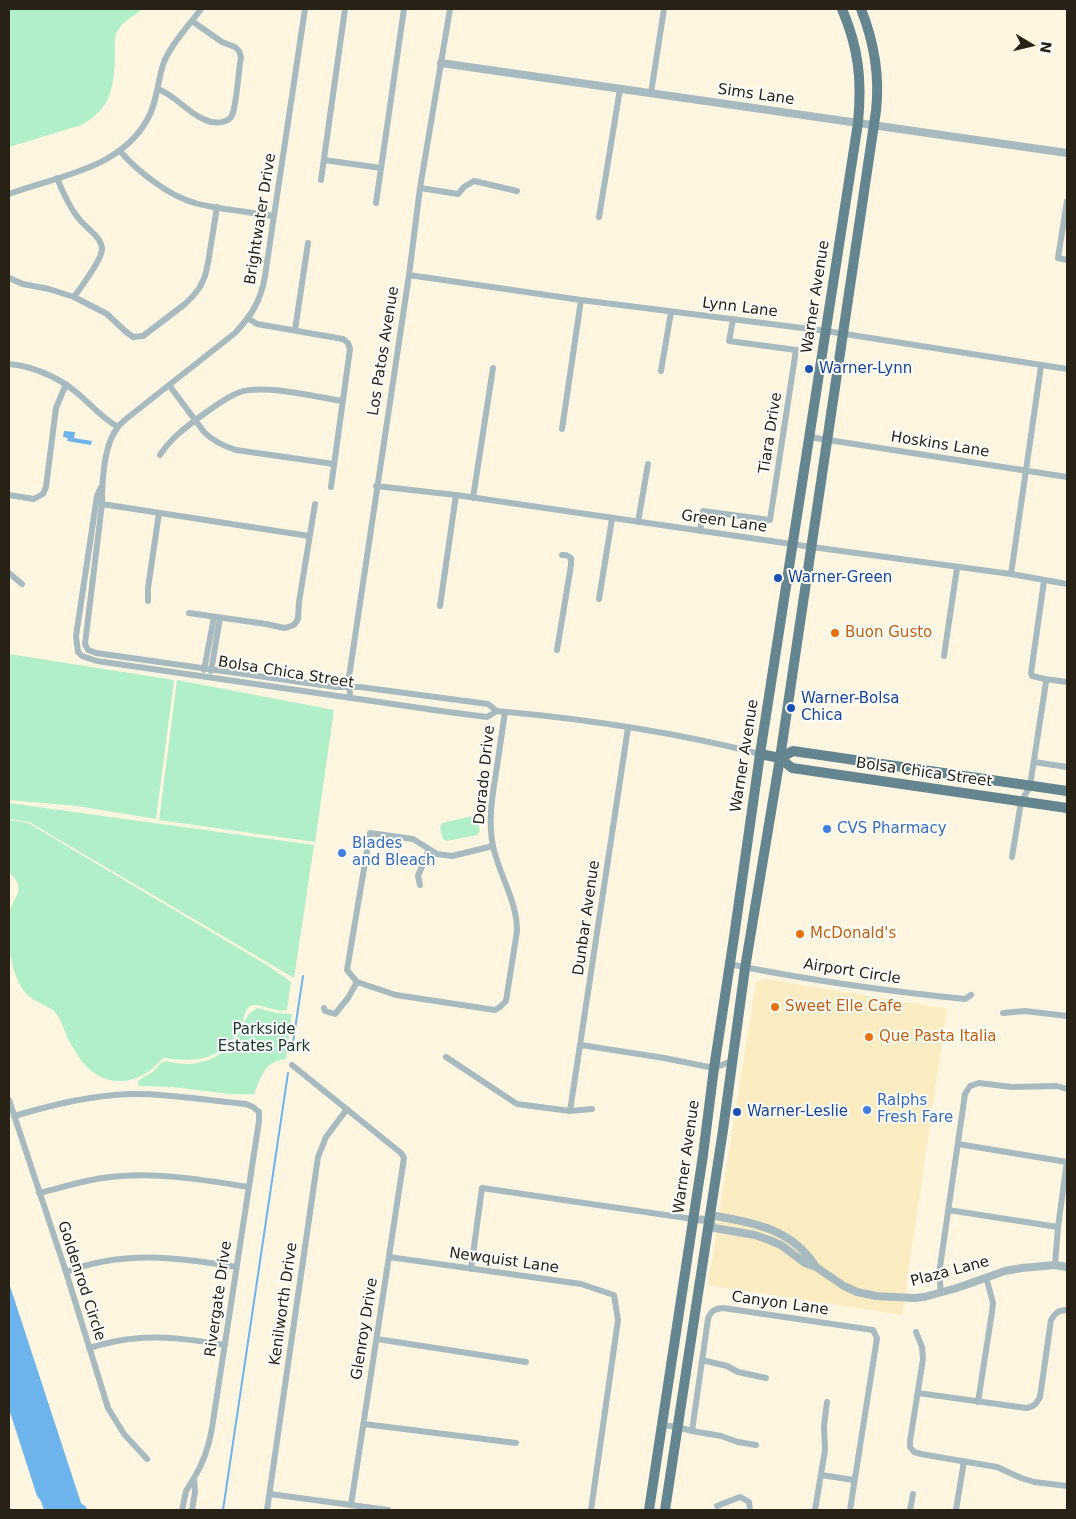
<!DOCTYPE html>
<style>
body{margin:0}
#map{position:relative;width:1076px;height:1519px;overflow:hidden;background:#fef6e1;font-family:"DejaVu Sans",sans-serif}
canvas{display:block}
.frame{position:absolute;inset:0;border:10px solid #272215;pointer-events:none}
.north{position:absolute;left:1006px;top:20px;width:50px;height:50px;-webkit-text-stroke:4px #fff;paint-order:stroke;rotate:99deg;font-size:14px;font-weight:700;line-height:20px;text-align:center;color:#272215}
.north::after{content:'';display:block;margin:auto;width:18px;height:22px;background:#272215;clip-path:polygon(50% 0,100% 100%,50% 72%,0 100%)}
</style>
<div id="map">
<canvas width="1076" height="1519"></canvas>
<div class="frame"></div>
<div class="north">N</div>
</div>
<script>
const g = document.querySelector('canvas').getContext('2d');
g.lineJoin = 'round';
function fillPath(path, color) { g.fillStyle = color; g.fill(path, 'evenodd'); }
function trace(path, color, width, dash) { g.strokeStyle = color; g.lineWidth = width; g.lineCap = dash ? 'butt' : 'round'; g.setLineDash(dash || []); g.stroke(path); }
function drawText(font, color, halo, rows, align = 'center') {
  g.font = font + ' "DejaVu Sans",sans-serif'; g.lineWidth = 4; g.setLineDash([]); g.textBaseline = 'middle'; g.strokeStyle = halo; g.fillStyle = color; for (const [text, x, y, turn = 0] of rows) {
    g.save(); g.translate(x, y); g.rotate((+turn || 0) * Math.PI / 180); g.textAlign = isNaN(turn) ? turn : align; if (halo) g.strokeText(text, 0, 0); g.fillText(text, 0, 0); g.restore();
  }
}
fillPath(new Path2D(`
 M 766,979 L 947,1009 L 902,1315 L 708,1285 L 756,982 Z`), '#fcecc2');
fillPath(new Path2D(`
 M 9,9 L 143,9 C 133,16 122,22 117,32 C 114,38 115,46 115,52 C 114,85 113,108 81,125 L 9,147 Z
 M 9,654 L 174,680 L 156,819 L 77,806 L 9,800 Z
 M 177,680 L 334,710 L 315,842 L 159,820 Z
 M 9,803 L 314,845 L 294,978 L 29,822 L 9,819 Z
 M 473,816 L 477,818 L 480,831 L 477,835 L 447,841 L 443,839 L 440,828 L 442,823 Z
 M 9,820 L 28,823 L 267,965 L 291,982 L 287,1010 C 275,1013 257,1002 250,1006 C 245,1009 244,1018 242,1023 C 225,1059 200,1063 165,1058 L 162,1059 C 141,1085 106,1090 83,1063 C 77,1055 71,1045 67,1037 C 64,1030 62,1022 58,1016 C 52,1006 39,1004 30,997 C 17,987 12,965 9,949 C 8,941 7,919 10,911 C 16,891 27,891 9,872 Z
 M 257,1008 L 277,1013 L 292,1014 L 286,1059 C 264,1061 262,1076 254,1094 L 230,1094 L 172,1087 L 139,1086 L 138,1081 L 154,1071 L 161,1063 L 166,1061 C 193,1069 222,1061 237,1036 C 244,1024 245,1015 257,1008 Z`), '#b0efc8');
fillPath(new Path2D(`
 M 64,431 L 75,432 L 74,438 L 92,441 L 91,445 L 67,441 L 68,438 L 63,437 Z
 M 9,1283 L 81,1503 L 86,1507 L 87,1510 L 44,1510 L 41,1501 L 37,1496 L 9,1409 Z`), '#6db3ec');
trace(new Path2D(`
 M 292,1049 L 303,976
 M 223,1510 L 288,1073`), '#6db3ec', 2);
trace(new Path2D(`
 M 305,9 L 265,276 C 261,300 252,315 235,333 L 126,419 C 124,421 120,424 118,427 C 103,445 102,482 102,504 L 85,644 L 88,650 L 96,653 L 336,687 L 360,687 L 488,704 L 497,711
 M 158,89 C 176,96 187,112 203,119 C 213,124 229,125 233,113 C 237,97 238,79 240,63 L 241,57 L 239,51 L 235,47 L 222,42 L 192,21
 M 651,93 L 664,9
 M 120,151 C 137,171 169,196 195,203 C 204,206 215,207 225,209 C 241,211 258,214 274,216
 M 324,160 L 381,168
 M 57,178 C 63,193 69,207 79,219 C 86,228 103,238 102,250 C 101,261 81,287 74,297
 M 321,180 L 345,9
 M 420,188 L 458,194 L 464,187 L 474,181 L 517,191
 M 9,194 C 57,176 120,169 147,120 C 157,103 157,84 163,65 C 168,48 190,24 201,9
 M 1067,201 L 1058,258 L 1067,260
 M 376,203 L 404,9
 M 599,217 L 620,89
 M 409,275 L 581,300 L 826,331 L 1067,369
 M 9,278 L 23,284 L 49,289 L 74,297 L 107,314 L 125,331 L 133,337 L 143,336 L 185,304 L 193,296 L 200,287 L 205,276 L 208,263 L 217,207
 M 249,319 L 257,324 L 343,339 L 348,343 L 350,349 L 331,487
 M 295,330 L 308,243
 M 9,364 C 32,366 58,377 76,392 C 91,404 100,417 118,427
 M 661,371 L 671,312
 M 169,385 L 204,432 C 213,441 223,446 236,450 L 334,464
 M 562,429 L 581,300
 M 809,437 L 1067,477
 M 160,455 C 170,439 186,427 201,416 C 214,407 226,397 240,392 C 265,384 316,397 342,401
 M 376,486 L 456,495 L 812,547 L 1011,574 L 1067,584
 M 101,487 L 97,496 L 76,636 L 78,652 L 82,656 L 97,661 L 441,711 L 487,717 L 497,711 C 586,719 675,732 760,754
 M 9,495 L 34,499 L 43,494 L 46,487 L 56,408 L 66,384
 M 473,498 L 493,368
 M 102,504 L 309,536
 M 638,522 L 648,464
 M 700,531 L 703,511 L 770,520 L 796,350 L 729,341 L 733,320
 M 9,573 L 22,584
 M 1011,574 L 1041,366
 M 599,599 L 612,519
 M 148,601 L 148,588 L 159,513
 M 440,606 L 456,495
 M 189,613 L 266,624 L 285,628 L 294,625 L 298,619 L 299,602 L 315,504
 M 557,650 L 571,565 L 571,558 L 566,555 L 562,555
 M 944,656 L 957,568
 M 204,670 L 214,617
 M 211,671 L 220,618
 M 1045,679 L 1067,682
 M 350,698 L 349,677 L 409,275 L 420,188 L 450,9
 M 1034,762 L 1067,767
 M 1012,857 L 1021,802 L 1030,786 L 1046,682 L 1045,679 L 1032,676 L 1031,673 L 1044,581
 M 420,885 L 418,876 L 429,849
 M 729,964 C 807,980 886,991 965,999 L 971,995
 M 357,982 L 396,995 L 495,1010 L 500,1007 L 506,1001 L 517,931 C 517,900 499,875 493,846 C 488,822 492,797 496,773 C 499,753 502,732 505,712
 M 357,982 L 347,970 L 370,833 L 413,839 L 437,854 L 452,856 L 493,846
 M 324,1008 L 325,1011 L 335,1014 L 348,998 L 357,982
 M 1003,1013 L 1025,1011 L 1067,1016
 M 581,1045 L 664,1058 L 714,1068 L 732,1061
 M 446,1057 L 517,1104 L 570,1111 L 592,1109
 M 292,1065 L 401,1153 L 404,1158 L 351,1505
 M 9,1100 L 66,1272 L 108,1408 L 124,1434 L 147,1459
 M 570,1111 L 628,728
 M 14,1116 C 52,1105 91,1095 131,1094 C 169,1093 208,1101 246,1104 L 253,1107 L 259,1112 L 259,1121 L 212,1428 C 209,1446 204,1462 194,1478
 M 958,1144 L 1067,1162
 M 39,1193 C 60,1188 81,1181 103,1178 C 151,1171 200,1179 248,1187
 M 948,1210 L 1058,1227
 M 389,1257 L 581,1284 L 614,1295 L 618,1320 L 591,1510
 M 1055,1265 L 1058,1227 L 1067,1161
 M 471,1269 L 482,1188 L 693,1219
 M 66,1272 C 123,1250 177,1257 236,1267
 M 941,1292 L 939,1274 L 965,1094 L 970,1086 L 979,1083 L 1012,1087 L 1057,1086 L 1067,1089
 M 916,1332 L 922,1347 L 923,1359 L 910,1441 L 910,1447 L 914,1452 L 921,1454 L 985,1465 L 997,1467 L 1021,1478 L 1034,1482 L 1067,1486
 M 377,1339 L 526,1362
 M 89,1348 C 103,1344 117,1340 131,1339 C 163,1335 194,1340 225,1345
 M 702,1360 L 727,1366 L 738,1372 L 766,1378
 M 918,1393 L 1026,1408 C 1034,1407 1036,1404 1040,1397 L 1051,1320 C 1056,1312 1059,1310 1067,1310
 M 978,1402 L 992,1312 L 993,1303 L 986,1277
 M 364,1424 L 516,1443
 M 663,1425 L 677,1427 L 692,1431 L 721,1436 L 738,1442 L 756,1445
 M 692,1431 L 708,1319 C 711,1310 715,1309 723,1308 L 873,1330 L 877,1338 L 850,1510
 M 821,1475 L 854,1480
 M 270,1494 L 388,1510
 M 717,1506 L 740,1497 L 749,1502 L 750,1510
 M 182,1510 L 186,1491 L 194,1478 L 195,1492 L 192,1510
 M 267,1510 L 318,1157 L 326,1137 L 347,1109
 M 815,1510 L 825,1450 L 824,1426 L 827,1402
 M 910,1510 L 913,1494
 M 956,1510 L 964,1461`), '#a7babf', 6);
trace(new Path2D(`
 M 441,63 L 1067,153
 M 693,1219 L 709,1220 L 716,1216 C 756,1223 793,1230 816,1267
 M 709,1220 L 714,1228 L 755,1235 L 769,1240 L 781,1245 L 805,1263 L 816,1267 L 844,1286 L 857,1292 L 876,1296 L 914,1298 L 924,1297 L 957,1288 L 1005,1271 L 1022,1268 L 1055,1265 L 1067,1267`), '#a7babf', 8);
trace(new Path2D(`
 M 760,754 L 780,758 L 792,768 L 1067,808
 M 780,758 L 793,751 L 1067,791
 M 649,1510 L 703,1155 L 714,1068 L 734,937 L 760,754 L 858,123 C 862,80 859,49 842,9
 M 665,1510 L 723,1130 L 745,968 L 780,758 L 876,111 C 880,76 874,42 861,9`), '#658690', 10);
for (const [x, y, r, color] of [
 [809,369,5,"#1a4fb4"],
 [778,578,5,"#1a4fb4"],
 [835,633,5,"#e8710a"],
 [791,708,5,"#1a4fb4"],
 [827,829,5,"#3f7fe0"],
 [342,853,5,"#3f7fe0"],
 [800,934,5,"#e8710a"],
 [775,1007,5,"#e8710a"],
 [869,1037,5,"#e8710a"],
 [867,1110,5,"#3f7fe0"],
 [737,1112,5,"#1a4fb4"]
]) { const dot = new Path2D(); dot.arc(x, y, r, 0, 2 * Math.PI); g.fillStyle = color; g.fill(dot); trace(dot, '#fff', 2); }
drawText('15px', '#272215', '#fff', [
 ["Sims Lane",756,95,8],
 ["Brightwater Drive",261,219,-81],
 ["Warner Avenue",816,297,-81],
 ["Lynn Lane",740,308,7],
 ["Los Patos Avenue",384,351,-81],
 ["Tiara Drive",771,433,-81],
 ["Hoskins Lane",940,445,9],
 ["Green Lane",724,522,8],
 ["Bolsa Chica Street",286,673,9],
 ["Warner Avenue",745,756,-81],
 ["Bolsa Chica Street",924,773,8],
 ["Dorado Drive",485,775,-84],
 ["Dunbar Avenue",587,918,-82],
 ["Airport Circle",852,972,9],
 ["Warner Avenue",687,1157,-82],
 ["Newquist Lane",504,1261,8],
 ["Plaza Lane",950,1272,-15],
 ["Goldenrod Circle",81,1281,72],
 ["Rivergate Drive",219,1299,-82],
 ["Kenilworth Drive",284,1304,-82],
 ["Canyon Lane",780,1304,8],
 ["Glenroy Drive",365,1329,-81]
]);
drawText('15px', '#164399', '#fff', [
 ["Warner-Lynn",819,369],
 ["Warner-Green",788,578],
 ["Warner-Bolsa",801,699],
 ["Chica",801,716],
 ["Warner-Leslie",747,1112]
], 'left');
drawText('15px', '#c56008', '#fff', [
 ["Buon Gusto",845,633],
 ["McDonald's",810,934],
 ["Sweet Elle Cafe",785,1007],
 ["Que Pasta Italia",879,1037]
], 'left');
drawText('15px', '#366cbe', '#fff', [
 ["CVS Pharmacy",837,829],
 ["Blades",352,844],
 ["and Bleach",352,861],
 ["Ralphs",877,1101],
 ["Fresh Fare",877,1118]
], 'left');
drawText('15px', '#163a26', '#fff', [
 ["Parkside",264,1030],
 ["Estates Park",264,1047]
]);
</script>
